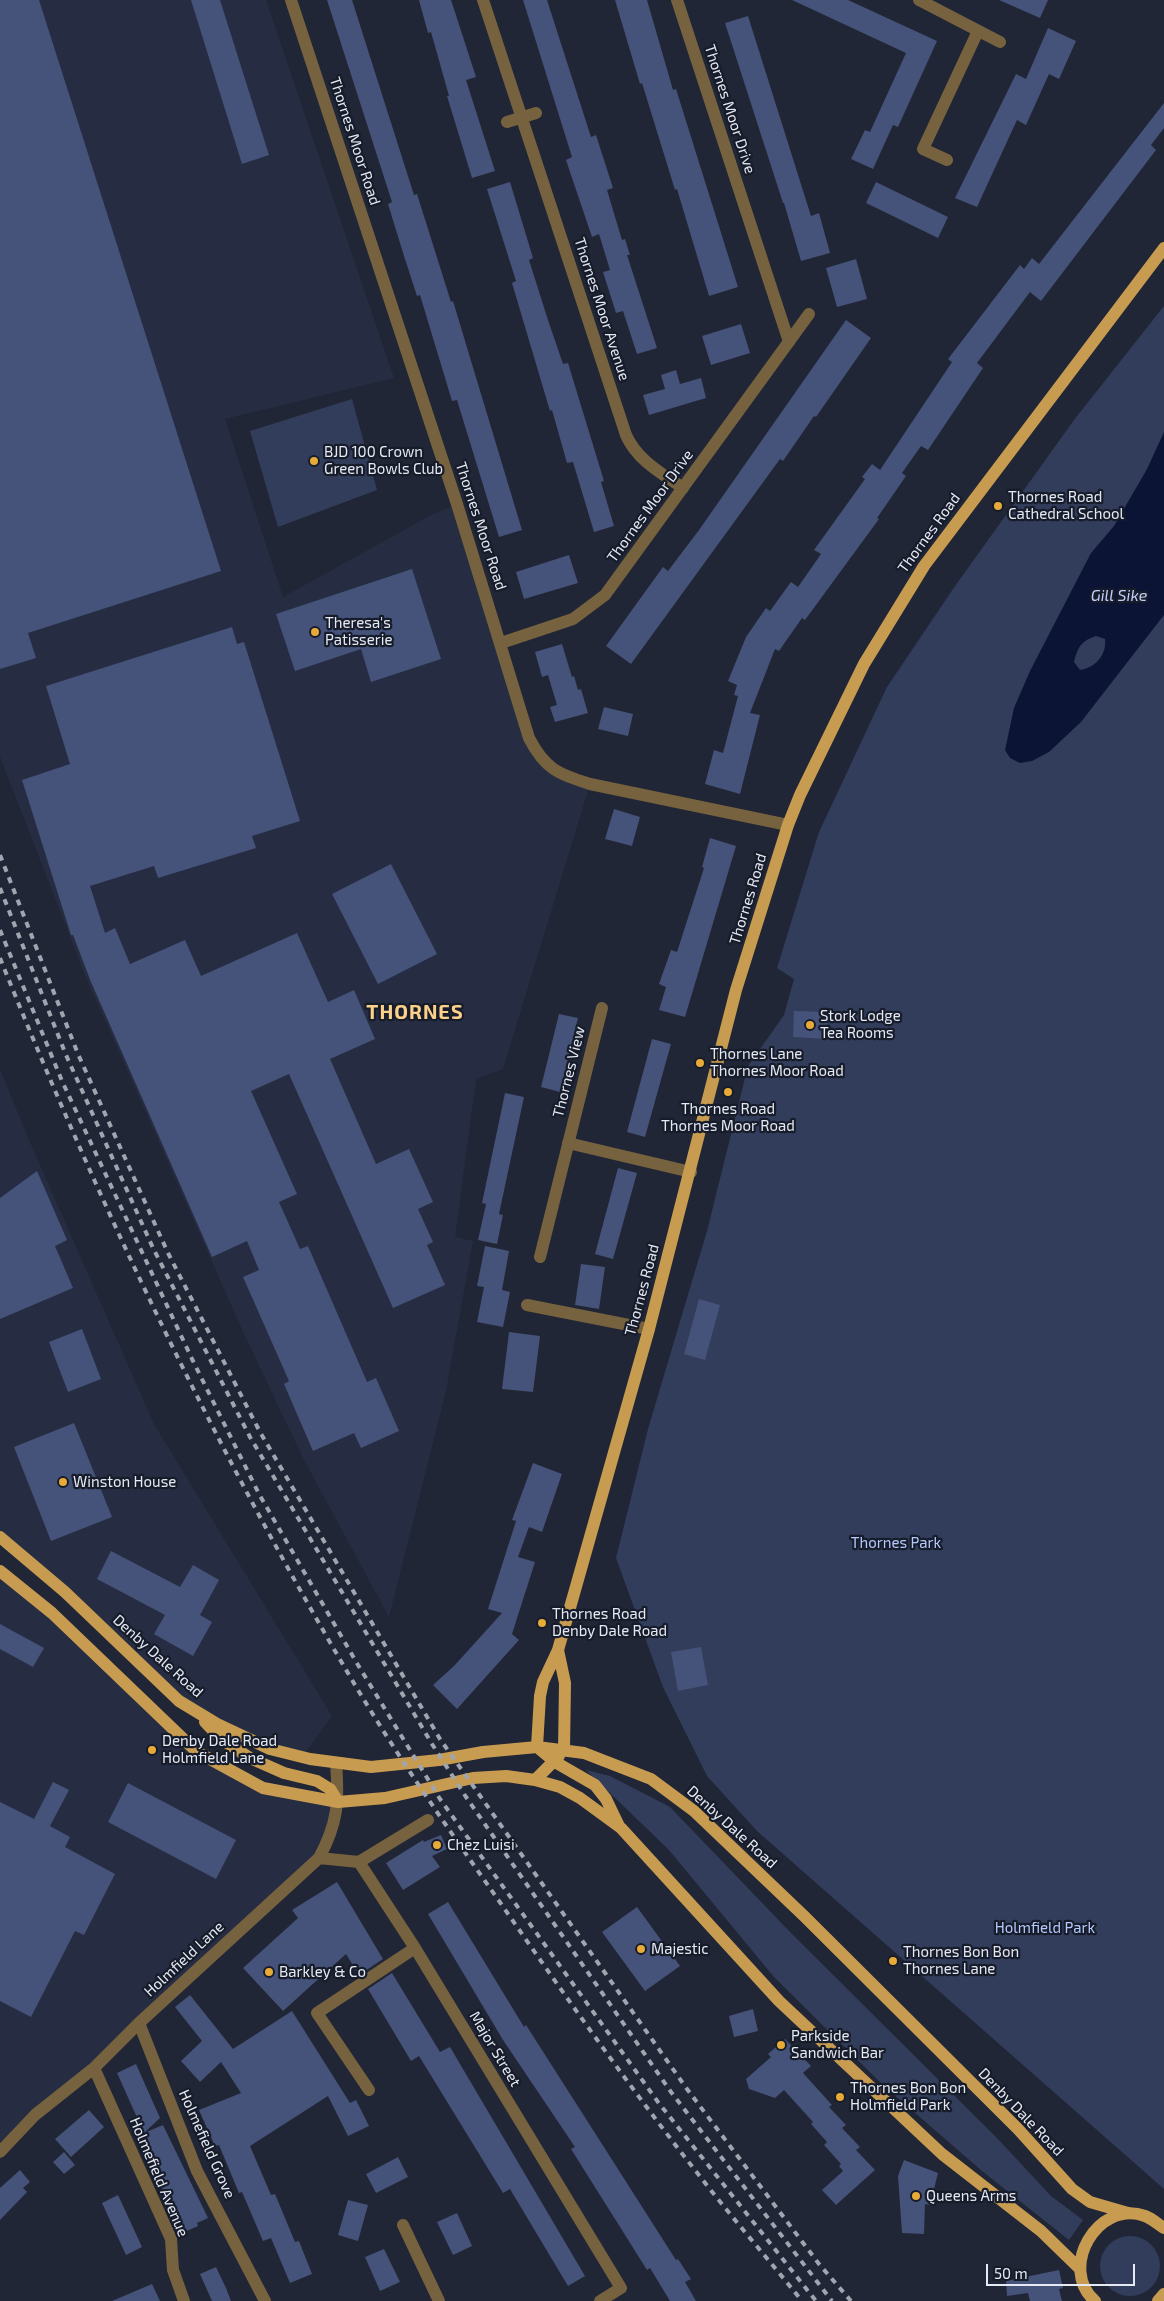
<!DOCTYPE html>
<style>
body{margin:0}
#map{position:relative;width:1164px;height:2301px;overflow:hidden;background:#202635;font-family:"Exo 2",sans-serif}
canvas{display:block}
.scale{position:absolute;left:986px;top:2264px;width:149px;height:22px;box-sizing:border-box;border:2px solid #e5e9f3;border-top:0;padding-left:6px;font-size:15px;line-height:18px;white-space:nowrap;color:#e5e9f3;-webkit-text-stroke:4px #171c2b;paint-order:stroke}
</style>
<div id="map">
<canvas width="1164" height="2301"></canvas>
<div class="scale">50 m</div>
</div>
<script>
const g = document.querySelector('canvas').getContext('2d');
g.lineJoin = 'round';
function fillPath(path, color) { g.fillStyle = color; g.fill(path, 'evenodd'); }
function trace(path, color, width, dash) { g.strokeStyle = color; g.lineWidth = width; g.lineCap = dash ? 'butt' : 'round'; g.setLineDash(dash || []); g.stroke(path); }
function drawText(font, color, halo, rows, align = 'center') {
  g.font = font + ' "Exo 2",sans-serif'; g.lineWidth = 4.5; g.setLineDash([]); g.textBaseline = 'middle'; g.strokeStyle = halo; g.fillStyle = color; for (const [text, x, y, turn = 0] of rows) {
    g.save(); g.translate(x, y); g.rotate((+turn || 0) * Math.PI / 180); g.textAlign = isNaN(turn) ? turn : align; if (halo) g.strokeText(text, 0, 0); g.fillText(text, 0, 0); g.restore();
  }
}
fillPath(new Path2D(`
 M 0,0 L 266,0 L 394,378 L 225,419 L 283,597 L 431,515 L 457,504 L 538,756 L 590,784 L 503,1069 L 476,1079 L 455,1237 L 473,1241 L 446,1391 L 389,1617 L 305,1462 L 244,1334 L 85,975 L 0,757 Z
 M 0,1069 L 29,1140 L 154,1424 L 332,1716 L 302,1757 L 197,1713 L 0,1537 Z
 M 0,1571 L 197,1752 L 235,1774 L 338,1802 L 319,1858 L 0,2152 Z`), '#262d42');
fillPath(new Path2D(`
 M 1164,306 L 1164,2189 L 757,1831 L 707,1776 L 663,1687 L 616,1558 L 648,1429 L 707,1231 L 748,1066 L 784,1015 L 794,979 L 777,968 L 819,832 L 887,687 L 953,589 L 1074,420 Z
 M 352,399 L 377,490 L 278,527 L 250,431 Z
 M 586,1770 L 610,1776 L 670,1807 L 791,1933 L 997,2138 L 1051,2196 L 1083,2220 L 1069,2240 L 982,2171 L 884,2086 L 774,1977 L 669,1850 Z
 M1100 2266a30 30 0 1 1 60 0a30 30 0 1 1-60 0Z`), '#323d5c');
fillPath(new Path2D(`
 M 1164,432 L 1164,615 L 1081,722 L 1049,752 L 1032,761 L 1020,763 L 1010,758 L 1005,750 L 1014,708 L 1030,671 L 1091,553 L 1114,526 L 1147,469 ZM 1096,636 L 1105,639 C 1107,655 1095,668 1080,670 L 1074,662 C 1078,647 1081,641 1096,636 Z`), '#0c1436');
fillPath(new Path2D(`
 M 0,0 L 39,0 L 221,571 L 28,633 L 36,658 L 0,669 Z
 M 191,0 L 220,0 L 269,155 L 242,164 Z
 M 327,0 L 352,0 L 414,195 L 417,194 L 451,302 L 453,301 L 522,530 L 499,537 L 457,400 L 452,401 L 420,295 L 417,296 L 404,256 L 388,204 L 392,202 Z
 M 419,0 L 451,0 L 476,77 L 466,80 L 495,171 L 472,178 L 447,96 L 449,96 L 431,32 L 428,33 Z
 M 523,0 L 547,0 L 591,137 L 596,135 L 613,188 L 607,190 L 622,240 L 625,239 L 630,255 L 627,255 L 657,348 L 637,354 L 623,311 L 616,313 L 603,272 L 610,270 L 599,234 L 592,237 L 571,175 L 566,160 L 572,157 Z
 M 615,0 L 647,0 L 673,90 L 676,89 L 738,287 L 709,296 L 677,189 L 675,190 L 642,83 L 640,84 Z
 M 792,0 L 848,0 L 937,41 L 898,127 L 893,125 L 873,169 L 851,159 L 865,130 L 870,132 L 906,53 Z
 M 999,0 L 1048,0 L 1040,18 Z
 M 748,16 L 811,216 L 819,213 L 830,253 L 801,261 L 784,203 L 783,203 L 725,23 Z
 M 1048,28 L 1076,41 L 1059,79 L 1049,74 L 1026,125 L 1017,120 L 977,207 L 955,198 L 1016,74 L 1026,79 Z
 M 1164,103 L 1164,128 L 1151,145 L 1156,150 L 1041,301 L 1030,292 L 977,363 L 983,368 L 928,450 L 921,446 L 902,473 L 906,476 L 877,518 L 879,519 L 805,620 L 802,618 L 779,651 L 775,649 L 750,713 L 760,715 L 740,794 L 705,784 L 714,750 L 723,753 L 738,696 L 734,695 L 737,685 L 728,681 L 746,637 L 766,608 L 770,611 L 791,582 L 798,587 L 821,554 L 814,550 L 865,479 L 862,477 L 872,464 L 880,470 L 952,362 L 948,359 L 1020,265 L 1024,269 L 1032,258 L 1039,264 Z
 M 510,182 L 533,258 L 529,260 L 548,320 L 563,364 L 568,363 L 604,481 L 601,482 L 614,526 L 594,532 L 573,462 L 567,463 L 552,410 L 550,411 L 512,283 L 516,281 L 487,189 Z
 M 876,182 L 948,217 L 938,238 L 866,203 Z
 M 856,259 L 867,299 L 837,307 L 826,268 Z
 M 846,320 L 871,338 L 816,417 L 814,416 L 783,461 L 780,459 L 631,664 L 606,646 L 663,567 L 668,571 L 699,530 Z
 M 741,324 L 750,353 L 711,365 L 702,336 Z
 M 676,370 L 680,384 L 701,378 L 706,398 L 649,415 L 643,395 L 665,389 L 661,375 Z
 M 569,555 L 578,583 L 524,599 L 516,572 Z
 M 412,569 L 441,659 L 371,682 L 361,649 L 295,671 L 276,614 Z
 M 232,627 L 237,644 L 244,642 L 300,821 L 252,836 L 256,848 L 158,878 L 154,866 L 90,886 L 105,933 L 115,928 L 130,964 L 185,940 L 201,976 L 297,933 L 328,1002 L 354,990 L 375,1039 L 330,1059 L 376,1164 L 409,1149 L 433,1202 L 418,1209 L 433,1242 L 427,1245 L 445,1285 L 393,1308 L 289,1074 L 251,1091 L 297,1194 L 279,1202 L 300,1249 L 308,1246 L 367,1382 L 376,1378 L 399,1431 L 361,1448 L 354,1433 L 313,1451 L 284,1384 L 289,1381 L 243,1277 L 259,1270 L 247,1241 L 212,1257 L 91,982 L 73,935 L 71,935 L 22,780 L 70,764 L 46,686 Z
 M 562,644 L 572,677 L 574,676 L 578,690 L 581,689 L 588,713 L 555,722 L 550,707 L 557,705 L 548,675 L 542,677 L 535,652 Z
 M 604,707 L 633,714 L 628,736 L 598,729 Z
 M 614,809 L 640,817 L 632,846 L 605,839 Z
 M 710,838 L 736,846 L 685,1017 L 659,1010 L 666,987 L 659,984 L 671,950 L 677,952 L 704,868 L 702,867 Z
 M 391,864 L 437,954 L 378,984 L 332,894 Z
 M 794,1011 L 828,1012 L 826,1039 L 793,1037 Z
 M 559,1014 L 578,1018 L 560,1092 L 541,1087 Z
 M 652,1039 L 671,1044 L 645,1137 L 627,1132 Z
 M 505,1093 L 524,1097 L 499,1214 L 503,1215 L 497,1244 L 478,1240 L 486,1204 L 482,1203 Z
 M 618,1168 L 637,1173 L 613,1259 L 595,1254 Z
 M 37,1171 L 67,1240 L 55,1246 L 73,1288 L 0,1319 L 0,1198 Z
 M 485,1246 L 509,1251 L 502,1290 L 510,1292 L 503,1327 L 477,1322 L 484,1287 L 477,1286 Z
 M 581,1264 L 605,1267 L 599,1309 L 575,1305 Z
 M 699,1299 L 720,1305 L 705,1360 L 684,1354 Z
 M 82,1329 L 101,1379 L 68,1392 L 49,1342 Z
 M 509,1332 L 540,1336 L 533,1392 L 502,1389 Z
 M 74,1423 L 112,1517 L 51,1541 L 14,1447 Z
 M 533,1463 L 562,1474 L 542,1532 L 529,1527 L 518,1557 L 535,1562 L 512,1634 L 519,1640 L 457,1709 L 433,1685 L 454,1666 L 502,1613 L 488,1609 L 516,1521 L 512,1520 Z
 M 111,1551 L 180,1587 L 193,1565 L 219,1580 L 200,1615 L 212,1622 L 193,1656 L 154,1634 L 165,1615 L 97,1579 Z
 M 0,1624 L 44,1648 L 33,1667 L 0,1649 Z
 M 701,1647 L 708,1685 L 678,1691 L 671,1652 Z
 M 53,1782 L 69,1790 L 50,1826 L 70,1837 L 65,1847 L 115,1874 L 84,1935 L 75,1931 L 31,2017 L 0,2001 L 0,1802 L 34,1819 Z
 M 128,1783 L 236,1840 L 216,1879 L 108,1822 Z
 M 441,1835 L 447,1849 L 432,1856 L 440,1867 L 403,1890 L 386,1863 L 423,1840 L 424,1842 Z
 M 337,1882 L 383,1959 L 359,1975 L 346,1954 L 283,2011 L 243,1968 L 298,1918 L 292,1910 Z
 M 448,1902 L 524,2027 L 526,2025 L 676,2260 L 678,2259 L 691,2279 L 685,2282 L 696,2301 L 670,2301 L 650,2268 L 647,2270 L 571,2149 L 575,2147 L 503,2040 L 428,1914 Z
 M 637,1907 L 680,1966 L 645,1991 L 602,1932 Z
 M 392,1973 L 440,2052 L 450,2047 L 585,2276 L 568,2286 L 510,2189 L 503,2193 L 419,2056 L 411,2061 L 368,1989 Z
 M 190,1995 L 233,2049 L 292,2011 L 350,2103 L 356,2100 L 369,2126 L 348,2136 L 328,2096 L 250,2146 L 271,2195 L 275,2194 L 295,2242 L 299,2241 L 312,2274 L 290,2283 L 271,2238 L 263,2241 L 242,2192 L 239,2193 L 219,2145 L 215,2146 L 199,2110 L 241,2093 L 221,2062 L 200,2082 L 181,2061 L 202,2041 L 175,2007 Z
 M 753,2009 L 758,2031 L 734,2037 L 729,2016 Z
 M 785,2039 L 811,2066 L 803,2073 L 832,2105 L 829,2107 L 846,2125 L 842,2128 L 860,2147 L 856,2150 L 875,2170 L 836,2205 L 822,2190 L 843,2171 L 839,2166 L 841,2164 L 824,2145 L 827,2142 L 811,2124 L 813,2122 L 784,2090 L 775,2098 L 749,2089 L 746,2079 L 771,2057 L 768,2054 Z
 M 136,2064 L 160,2118 L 144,2133 L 117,2073 Z
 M 89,2110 L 104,2127 L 71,2157 L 55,2139 Z
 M 163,2125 L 208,2218 L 197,2223 L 198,2226 L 182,2233 L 143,2146 L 149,2144 L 144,2133 Z
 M 64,2152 L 75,2165 L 64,2174 L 53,2162 Z
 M 398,2157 L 408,2177 L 376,2193 L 366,2174 Z
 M 904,2160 L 938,2173 L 930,2205 L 925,2204 L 924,2234 L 902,2233 L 898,2176 Z
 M 20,2170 L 30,2182 L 23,2188 L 27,2192 L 0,2220 L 0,2188 Z
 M 118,2195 L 142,2247 L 126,2255 L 102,2203 Z
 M 348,2200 L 368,2205 L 358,2241 L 338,2235 Z
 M 457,2213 L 472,2246 L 453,2255 L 437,2222 Z
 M 384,2249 L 400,2282 L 380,2291 L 365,2257 Z
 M 216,2267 L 226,2288 L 231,2301 L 212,2301 L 200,2274 Z
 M 1059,2270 L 1063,2288 L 1059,2289 L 1062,2301 L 1030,2301 L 1028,2293 L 1007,2296 L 1006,2281 Z
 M 152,2284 L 160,2301 L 112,2301 Z`), '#455279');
trace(new Path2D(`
 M 291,0 L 457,504 L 529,738 C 545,769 558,774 590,784 L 788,825
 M 483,0 L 626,435 C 637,460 661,473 683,488
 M 677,0 L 789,342
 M 919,0 L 1000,42
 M 507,122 L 536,113
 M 947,160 L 923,149 L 978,31
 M 501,643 L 573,619 L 605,595 L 809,314
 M 568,1143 L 691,1172
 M 540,1257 L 602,1008
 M 527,1305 L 649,1329
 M 319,1858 L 359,1862 L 415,1948 L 621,2288 L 600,2301
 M 359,1862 L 428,1820
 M 139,2023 L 197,2171 L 265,2301
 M 94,2068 L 171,2239 L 173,2270 L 184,2301
 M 369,2090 L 317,2013 L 415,1948
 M 0,2152 L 35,2115 L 94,2068 L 139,2023 L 319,1858 C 338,1823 339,1802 336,1763
 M 403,2225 L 439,2301`), '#77623f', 12);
trace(new Path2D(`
 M 0,1537 L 65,1592 L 179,1701 L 217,1724 L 270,1749 L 310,1759 L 371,1767 L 439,1760 L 483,1752 L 537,1747 L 584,1753 L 651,1779 L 694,1811 L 804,1916 L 1018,2129 L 1072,2189 L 1090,2202 L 1128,2213
 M 0,1571 L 52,1613 L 197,1752 L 263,1788 L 338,1802 L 385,1798 L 473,1778 L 506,1776 L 535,1780 L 560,1787 L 580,1798 L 621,1828 L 779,2001 L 942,2154 L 1041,2231 L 1079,2268
 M 558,1650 L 565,1683 L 564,1750
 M 205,1722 L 221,1739 L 250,1758 L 284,1773 L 317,1781 L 330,1789 L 338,1802
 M 537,1747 L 540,1696 L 543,1682 L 558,1650 L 649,1329 L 736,990 L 788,825 L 800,795 L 864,664 L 924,566 L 1164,248
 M 537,1747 L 555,1762 L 595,1785 L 606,1799 L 619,1826
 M 535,1780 L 559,1756
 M 1095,2301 C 1058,2269 1097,2199 1145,2216 C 1151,2218 1158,2224 1164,2228
 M 1158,2301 L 1164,2294`), '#c89c50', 12);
trace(new Path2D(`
 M 0,855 L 78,1054 L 168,1253 L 260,1432 L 440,1739 L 687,2089 L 819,2264 L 851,2301
 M 0,888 L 66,1055 L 153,1248 L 250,1437 L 432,1744 L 466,1797 L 671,2092 L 832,2301
 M 0,930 L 62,1081 L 192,1359 L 259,1494 L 358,1665 L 440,1799 L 658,2102 L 816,2301
 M 0,958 C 98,1202 211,1440 345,1668 C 391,1747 444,1823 497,1898 C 563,1993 630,2088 702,2179 C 734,2220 769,2260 802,2301`), '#a0a5b0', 4, [6, 6]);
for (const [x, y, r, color] of [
 [314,461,5,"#e8ab37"],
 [998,506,5,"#e8ab37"],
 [315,632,5,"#e8ab37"],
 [810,1025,5,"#e8ab37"],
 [700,1063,5,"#e8ab37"],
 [728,1092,5,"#e8ab37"],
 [63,1482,5,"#e8ab37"],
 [542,1623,5,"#e8ab37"],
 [152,1750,5,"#e8ab37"],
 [437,1845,5,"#e8ab37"],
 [641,1949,5,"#e8ab37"],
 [893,1961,5,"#e8ab37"],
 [269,1972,5,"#e8ab37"],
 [781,2045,5,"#e8ab37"],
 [840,2097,5,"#e8ab37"],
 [916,2196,5,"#e8ab37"]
]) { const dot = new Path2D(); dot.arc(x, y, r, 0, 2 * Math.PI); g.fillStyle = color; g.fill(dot); trace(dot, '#171c2b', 2); }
drawText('15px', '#e5e9f3', '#171c2b', [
 ["Thornes Moor Drive",730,109,72],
 ["Thornes Moor Road",355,141,72],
 ["Thornes Moor Avenue",602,309,72],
 ["Thornes Moor Drive",650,506,-54],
 ["Thornes Moor Road",481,526,72],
 ["Thornes Road",929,533,-54],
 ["Thornes Road",748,899,-73],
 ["Thornes View",569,1072,-76],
 ["Thornes Road",642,1290,-75],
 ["Denby Dale Road",158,1656,42],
 ["Denby Dale Road",732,1827,42],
 ["Holmfield Lane",184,1959,-43],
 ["Major Street",495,2049,59],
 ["Denby Dale Road",1021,2112,46],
 ["Holmefield Grove",207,2144,66],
 ["Holmefield Avenue",159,2177,67]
]);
drawText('15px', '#e5e9f3', '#171c2b', [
 ["BJD 100 Crown",324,452],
 ["Green Bowls Club",324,469],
 ["Thornes Road",1008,497],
 ["Cathedral School",1008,514],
 ["Theresa's",325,623],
 ["Patisserie",325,640],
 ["Stork Lodge",820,1016],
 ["Tea Rooms",820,1033],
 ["Thornes Lane",710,1054],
 ["Thornes Moor Road",710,1071],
 ["Thornes Road",728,1109,"center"],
 ["Thornes Moor Road",728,1126,"center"],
 ["Winston House",73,1482],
 ["Thornes Road",552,1614],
 ["Denby Dale Road",552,1631],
 ["Denby Dale Road",162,1741],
 ["Holmfield Lane",162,1758],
 ["Chez Luisi",447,1845],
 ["Majestic",651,1949],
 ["Thornes Bon Bon",903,1952],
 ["Thornes Lane",903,1969],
 ["Barkley & Co",279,1972],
 ["Parkside",791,2036],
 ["Sandwich Bar",791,2053],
 ["Thornes Bon Bon",850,2088],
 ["Holmfield Park",850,2105],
 ["Queens Arms",926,2196]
], 'left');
drawText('15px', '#b6c9fd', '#171c2b', [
 ["Thornes Park",896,1543],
 ["Holmfield Park",1045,1928]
]);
drawText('italic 16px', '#bfcef5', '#171c2b', [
 ["Gill Sike",1119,596]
]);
g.letterSpacing = '1px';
drawText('bold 20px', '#fbd08b', '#171c2b', [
 ["THORNES",415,1012]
]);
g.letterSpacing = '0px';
</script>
